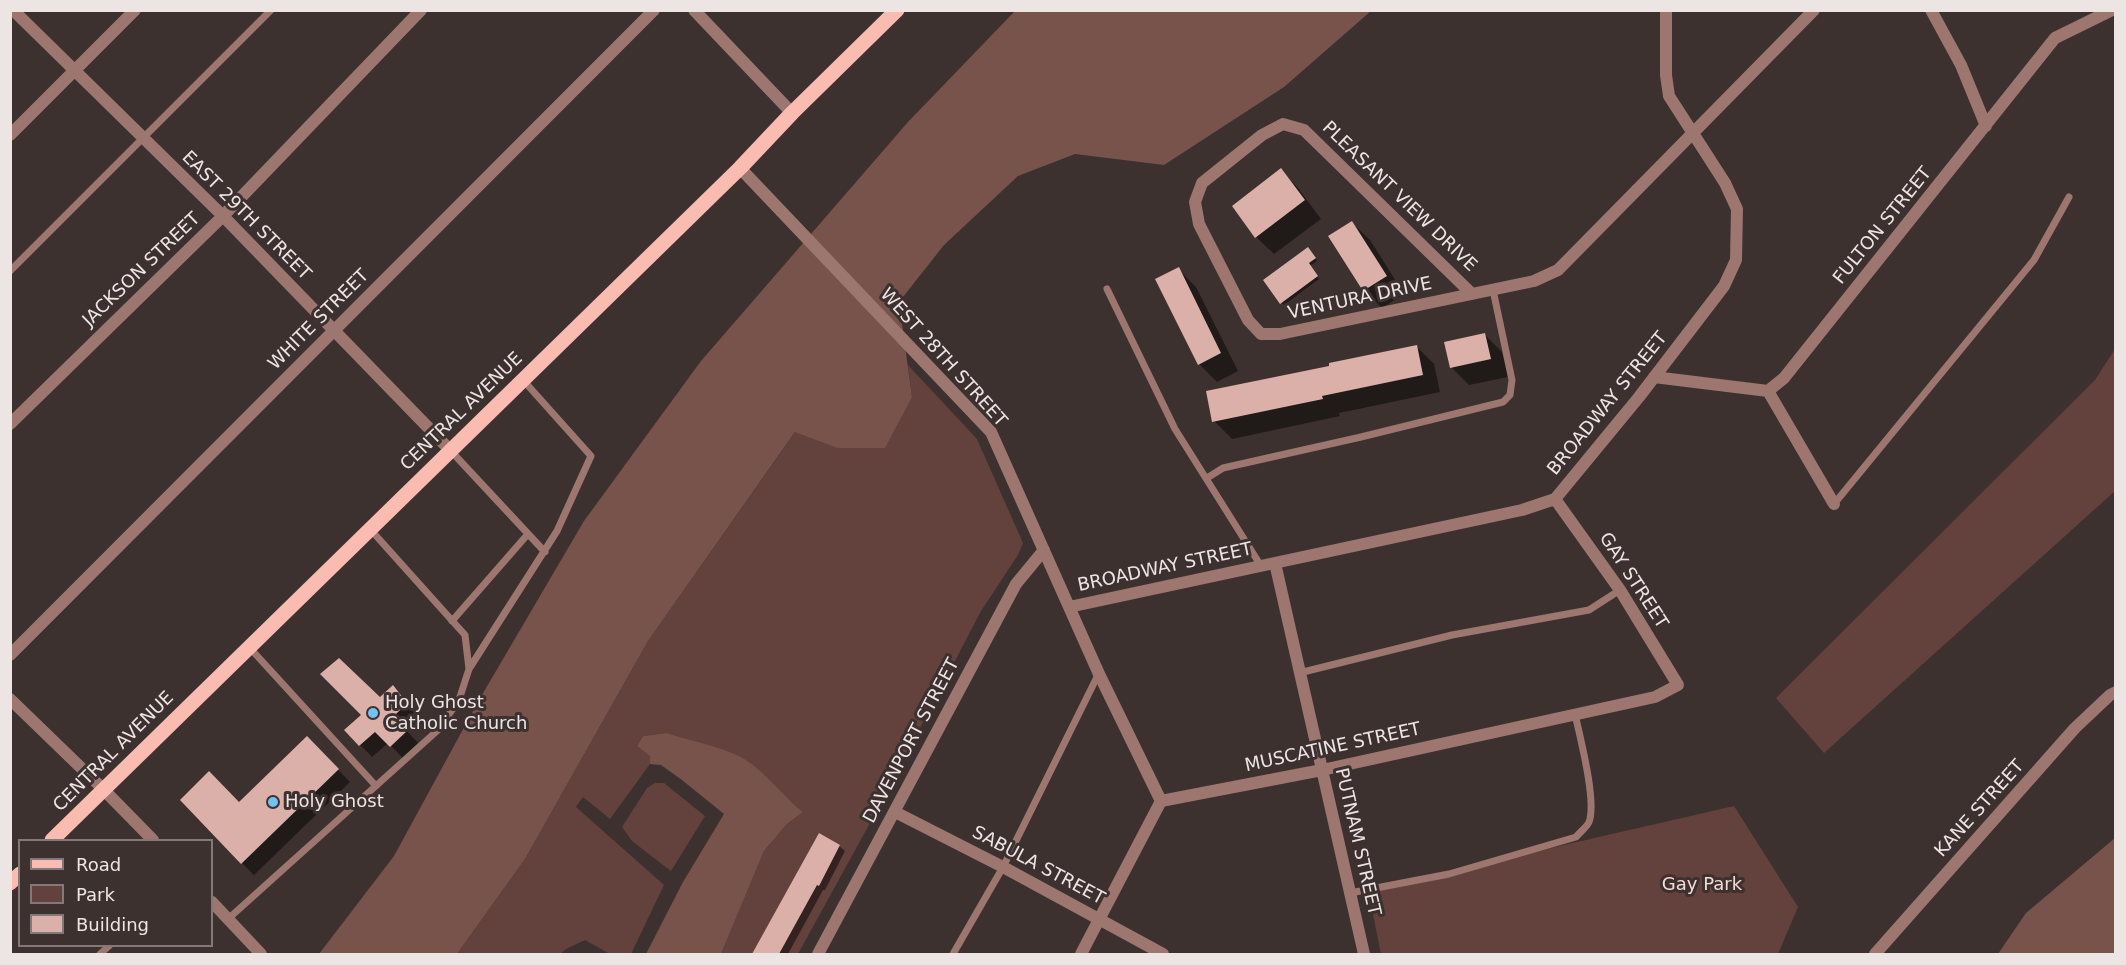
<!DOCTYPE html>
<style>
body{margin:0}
#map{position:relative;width:2126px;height:965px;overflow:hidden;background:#3d3130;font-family:"DejaVu Sans",sans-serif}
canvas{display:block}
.frame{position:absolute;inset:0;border:12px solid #ece5e4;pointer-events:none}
.legend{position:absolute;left:18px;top:839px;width:195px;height:108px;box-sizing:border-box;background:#3d3130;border:2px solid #837978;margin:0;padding:8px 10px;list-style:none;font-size:18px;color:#ece5e4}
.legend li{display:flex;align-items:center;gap:12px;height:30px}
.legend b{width:30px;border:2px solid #837978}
</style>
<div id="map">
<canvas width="2126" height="965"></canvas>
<div class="frame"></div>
<ul class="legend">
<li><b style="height:8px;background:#fabbb0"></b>Road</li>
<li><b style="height:16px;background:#63413c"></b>Park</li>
<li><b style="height:16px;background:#dbb0a9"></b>Building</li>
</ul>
</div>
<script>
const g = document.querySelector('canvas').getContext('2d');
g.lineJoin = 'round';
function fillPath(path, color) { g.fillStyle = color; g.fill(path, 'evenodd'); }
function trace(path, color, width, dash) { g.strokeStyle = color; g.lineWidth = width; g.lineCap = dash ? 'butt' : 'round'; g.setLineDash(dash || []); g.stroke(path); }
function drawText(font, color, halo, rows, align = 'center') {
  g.font = font + ' "DejaVu Sans",sans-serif'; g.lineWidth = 6; g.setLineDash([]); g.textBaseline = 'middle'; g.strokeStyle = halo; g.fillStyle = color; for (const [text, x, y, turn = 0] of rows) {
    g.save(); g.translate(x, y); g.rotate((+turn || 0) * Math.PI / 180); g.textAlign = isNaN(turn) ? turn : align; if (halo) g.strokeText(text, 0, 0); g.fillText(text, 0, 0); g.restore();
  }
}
fillPath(new Path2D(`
 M 2115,349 L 2115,491 L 1824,753 L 1776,698 L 2095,380 Z
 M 908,365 L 977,439 L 1023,543 L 1018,555 L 981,611 L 881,803 L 798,954 L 721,954 L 764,851 L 787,824 L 803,812 L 740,757 L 667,733 L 643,736 L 637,746 L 651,756 L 650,764 L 610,819 L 583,797 L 576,807 L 664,885 L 631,954 L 610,954 L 585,940 L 566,949 L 560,954 L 457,954 L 525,859 L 648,641 L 796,431 L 837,448 L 912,397 Z
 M 655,783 L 664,783 L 705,816 L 671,871 L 632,841 L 622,827 L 647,788 Z
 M 1734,806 L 1798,907 L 1778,954 L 1381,954 L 1368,890 Z`), '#63413c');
fillPath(new Path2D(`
 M 1015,11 L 1371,11 L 1284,87 L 1164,165 L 1075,154 L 1018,176 L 944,245 L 899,302 L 912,397 L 885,448 L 837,448 L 795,432 L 648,641 L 525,859 L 457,954 L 319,954 L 394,856 L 479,700 L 584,521 L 701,361 L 908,122 Z
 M 667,733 C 688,740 720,747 739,756 C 762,768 783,796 803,812 L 787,824 L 764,851 L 721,954 L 646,954 L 683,882 L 724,814 L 682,780 L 661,765 L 650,764 L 650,756 L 637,746 L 643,736 Z
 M 2115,838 L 2115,954 L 1998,954 L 2026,913 Z`), '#78534c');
fillPath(new Path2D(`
 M 1280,170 L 1298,188 L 1321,219 L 1274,254 L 1256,237 Z
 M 1352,223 L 1370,240 L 1404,294 L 1382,308 L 1364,290 L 1330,237 Z
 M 1310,251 L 1317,261 L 1310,266 L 1319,279 L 1284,305 L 1282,303 Z
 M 1178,269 L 1196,287 L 1238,371 L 1217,382 L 1199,364 Z
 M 1485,335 L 1502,352 L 1508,377 L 1469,385 L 1452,368 Z
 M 1416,346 L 1434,364 L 1440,392 L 1339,413 L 1340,416 L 1232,439 L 1214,421 Z
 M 393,687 L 418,716 L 404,728 L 418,743 L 403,758 L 388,743 L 372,757 L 346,730 Z
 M 307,738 L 350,782 L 254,875 L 242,863 L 239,804 Z
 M 819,835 L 839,846 L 845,851 L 825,890 L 823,890 L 788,954 L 754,954 Z`), '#0007');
fillPath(new Path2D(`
 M 1281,168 L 1305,200 L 1255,238 L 1232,206 Z
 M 1352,221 L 1387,276 L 1363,291 L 1328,236 Z
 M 1308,247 L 1316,258 L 1309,263 L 1318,276 L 1280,304 L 1263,280 Z
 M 1179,267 L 1221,353 L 1198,365 L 1155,279 Z
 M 1485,333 L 1491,359 L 1450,368 L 1444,342 Z
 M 1417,345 L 1423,375 L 1322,396 L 1323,399 L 1212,422 L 1206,391 L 1329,366 L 1329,363 Z
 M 339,658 L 380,697 L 393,685 L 407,703 L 394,716 L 407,731 L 390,747 L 375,732 L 359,746 L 344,730 L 361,715 L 320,674 Z
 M 307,736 L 339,769 L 241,864 L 180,800 L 209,771 L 239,802 Z
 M 819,833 L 840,845 L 819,886 L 817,885 L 779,954 L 752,954 Z`), '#dbb0a9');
trace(new Path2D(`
 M 10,271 L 271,10
 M 1107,289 L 1175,429 L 1261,566
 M 450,450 L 545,552
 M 1207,478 L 1223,468 L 1361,437 L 1503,402 L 1510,395 L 1512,380 L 1493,290
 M 1834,504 L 2034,260 L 2069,197
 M 370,529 L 465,635 L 469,669
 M 452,621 L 528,534
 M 249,647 L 376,786
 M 1299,673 L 1452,635 L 1589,610 L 1620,590
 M 1350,893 L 1449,874 L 1576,837 C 1580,832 1587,827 1589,822 C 1597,802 1580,737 1575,714
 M 228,919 L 438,730 L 459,700 L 469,669 L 557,531 L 591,456 L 523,380
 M 100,954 L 109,946
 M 953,954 L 1003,867 L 1098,675`), '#9d766f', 7);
trace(new Path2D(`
 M 13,10 L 223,216 L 450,450
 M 694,10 L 792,113
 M 1931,10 L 1961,65 L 1986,126
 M 10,135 L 135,10
 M 740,168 L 991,432 L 1099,674 L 1161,801
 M 1472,294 L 1304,130 L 1283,124 L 1262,135 L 1202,183 L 1195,202 L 1199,224 L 1248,320 L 1261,334 L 1280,334 L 1534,281 L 1558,270 L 1814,10
 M 1654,377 L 1768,391 L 1784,378 L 2055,38 L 2112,10
 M 1768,391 L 1834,504
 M 10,424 L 223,216 L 421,10
 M 1275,563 L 1364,954
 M 1069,607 L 1522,510 L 1555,499 L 1639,397 L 1724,286 L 1736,260 L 1737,209 L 1725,183 L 1669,96 L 1666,75 L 1666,10
 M 10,655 L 654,10
 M 10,699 L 103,789 L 153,840
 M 895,812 L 1003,867 L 1163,954
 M 212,902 L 261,954
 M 818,954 L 1016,584 L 1044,550
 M 1081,954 L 1161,801 L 1322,770 L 1655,697 L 1678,685 L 1620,590 L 1555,499`), '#9d766f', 12);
trace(new Path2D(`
 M 1875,954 L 2075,728 L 2110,695 L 2116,692`), '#9d766f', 12);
trace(new Path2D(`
 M 52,840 L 740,168 L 792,113 L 897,10
 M 10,883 L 20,874`), '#fabbb0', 15);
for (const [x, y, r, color] of [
 [373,713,6,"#72c1f5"],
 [273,802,6,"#72c1f5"]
]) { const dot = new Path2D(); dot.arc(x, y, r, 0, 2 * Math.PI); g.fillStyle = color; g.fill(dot); trace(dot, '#3d3130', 2); }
drawText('18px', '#ece5e4', '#3d3130', [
 ["PLEASANT VIEW DRIVE",1399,197,44],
 ["EAST 29TH STREET",246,216,45],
 ["FULTON STREET",1883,226,-51],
 ["JACKSON STREET",142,270,-44],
 ["VENTURA DRIVE",1360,299,-12],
 ["WHITE STREET",319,320,-45],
 ["WEST 28TH STREET",943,358,48],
 ["BROADWAY STREET",1608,404,-51],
 ["CENTRAL AVENUE",462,412,-44],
 ["BROADWAY STREET",1165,568,-12],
 ["GAY STREET",1633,581,57],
 ["DAVENPORT STREET",912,741,-62],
 ["MUSCATINE STREET",1333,748,-12],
 ["CENTRAL AVENUE",114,752,-45],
 ["KANE STREET",1980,809,-48],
 ["PUTNAM STREET",1357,842,77],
 ["SABULA STREET",1038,866,28]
]);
drawText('18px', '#ece5e4', '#3d3130', [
 ["Holy Ghost",385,703],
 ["Catholic Church",385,724],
 ["Holy Ghost",285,802]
], 'left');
drawText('18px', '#f6dad5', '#3d3130', [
 ["Gay Park",1702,885]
]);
</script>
